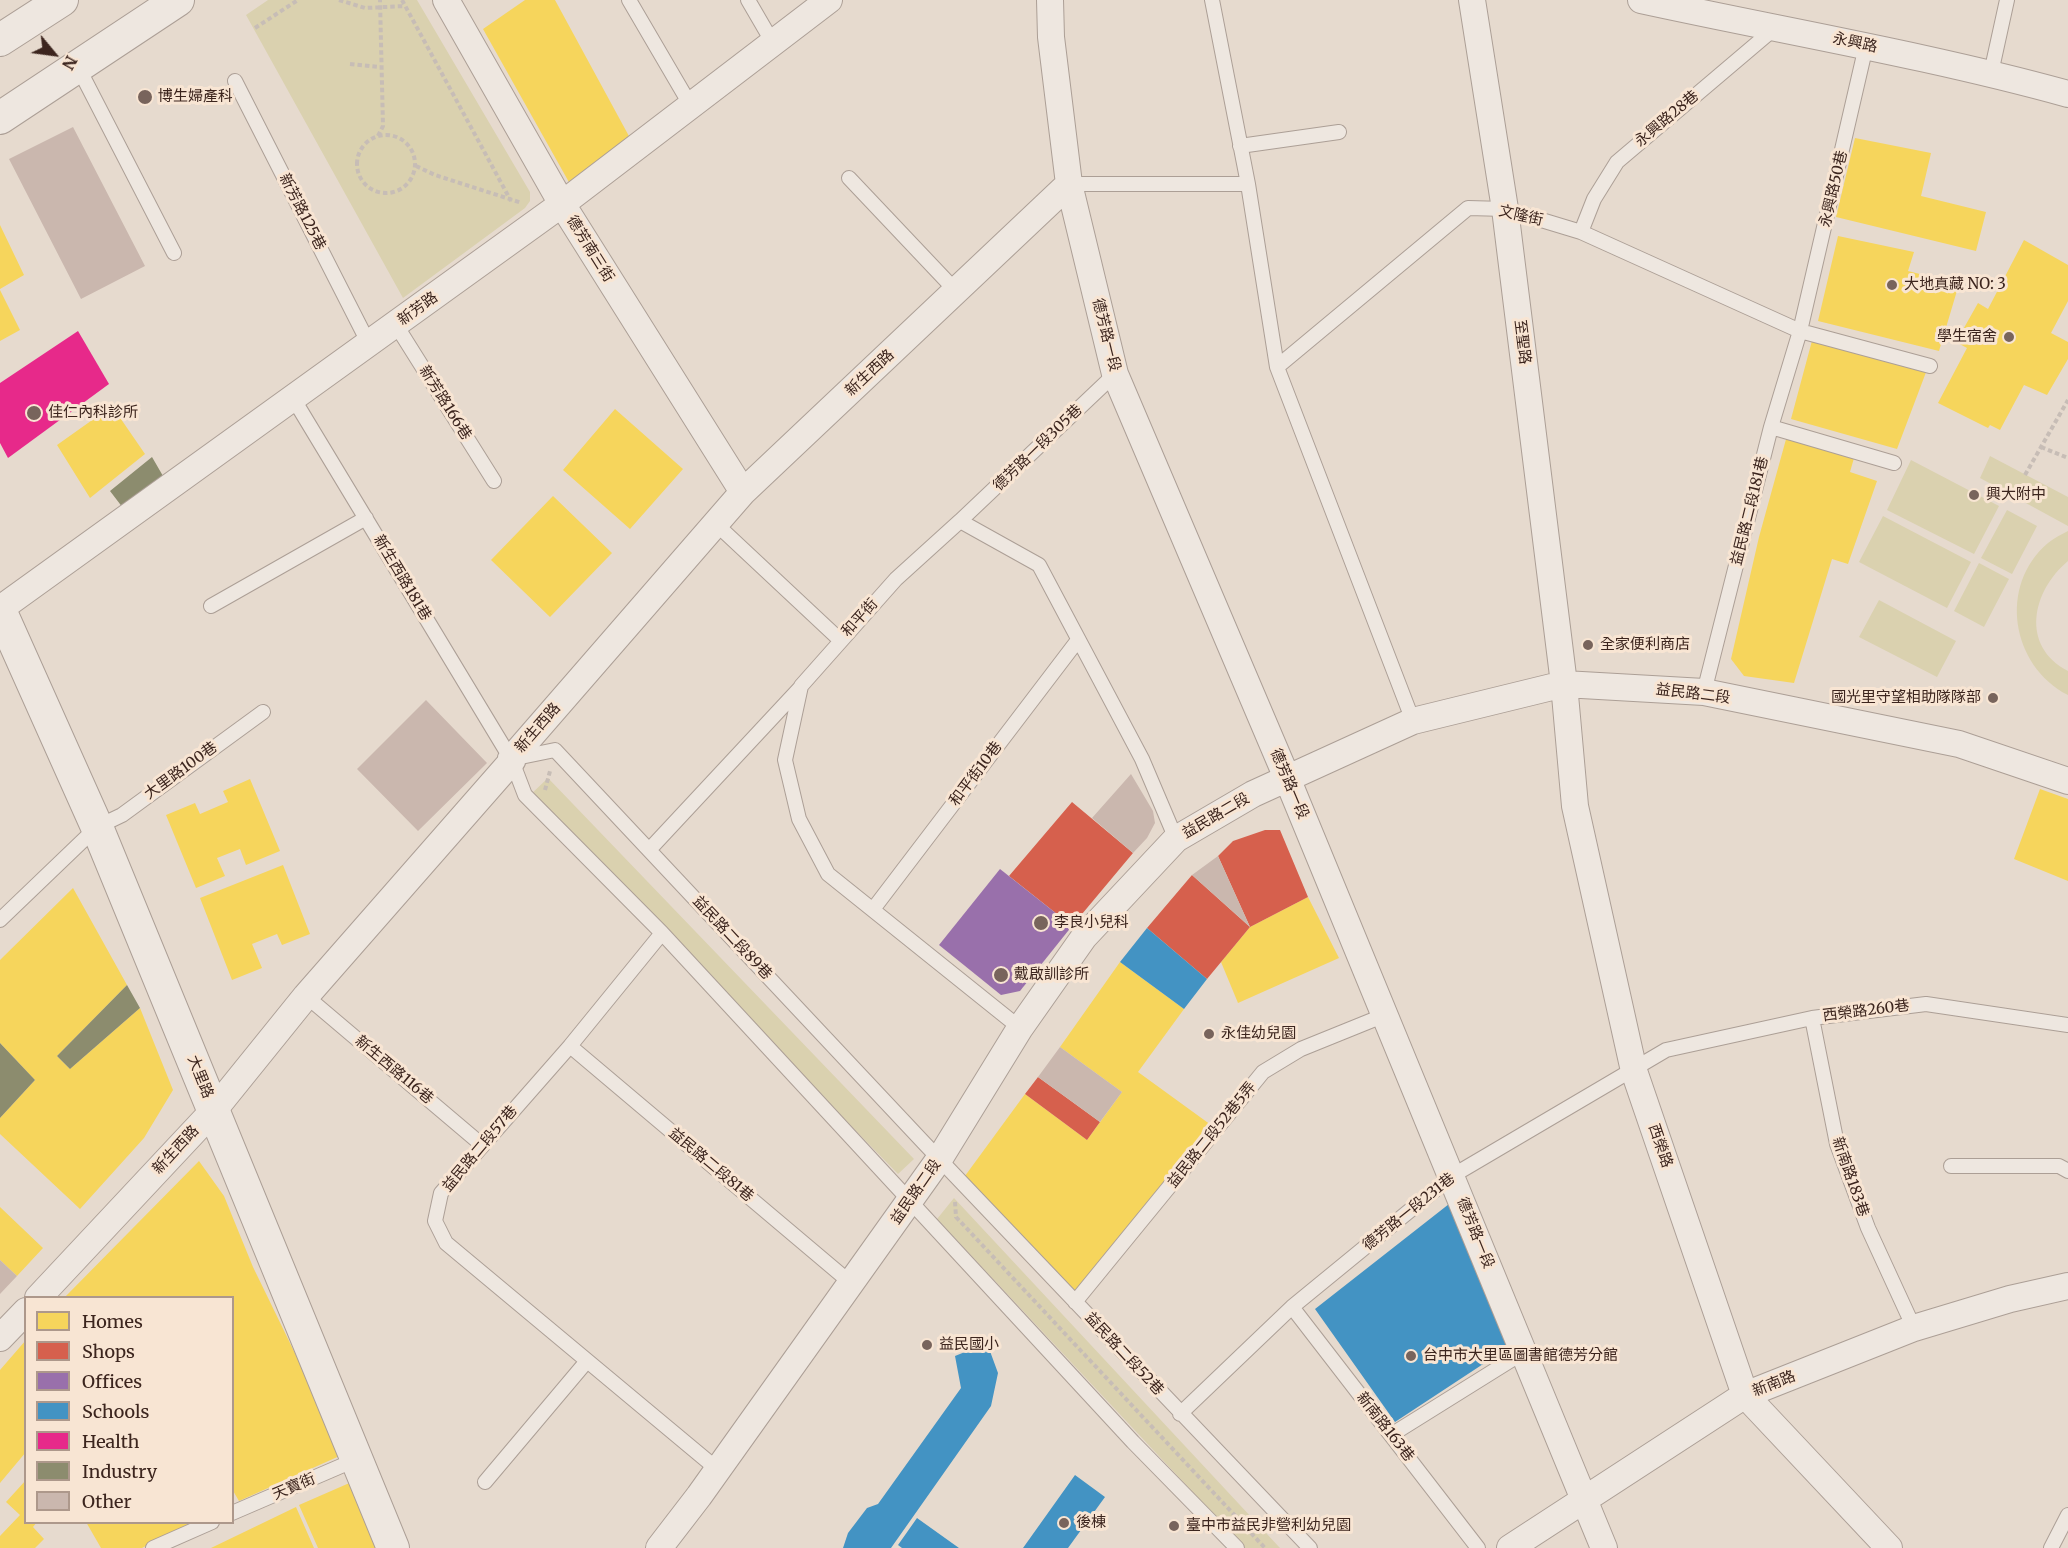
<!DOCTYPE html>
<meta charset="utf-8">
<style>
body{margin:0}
#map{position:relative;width:2068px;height:1548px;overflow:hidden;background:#e6dace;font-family:Merriweather,serif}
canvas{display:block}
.legend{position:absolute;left:24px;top:1296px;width:210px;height:228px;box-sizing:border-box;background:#f8e5d3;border:2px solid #ad988b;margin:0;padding:8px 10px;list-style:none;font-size:18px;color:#3c251e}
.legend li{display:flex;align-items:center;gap:12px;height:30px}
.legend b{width:30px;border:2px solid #ad988b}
.north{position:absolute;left:24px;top:24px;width:60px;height:60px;-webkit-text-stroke:4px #f8e5d3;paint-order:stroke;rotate:119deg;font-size:16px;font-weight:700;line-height:24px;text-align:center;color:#3c251e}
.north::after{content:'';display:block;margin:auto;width:21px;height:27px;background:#3c251e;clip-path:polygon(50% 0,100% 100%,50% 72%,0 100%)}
</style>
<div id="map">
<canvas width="2068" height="1548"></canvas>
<ul class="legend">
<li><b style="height:16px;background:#f6d55c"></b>Homes</li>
<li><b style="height:16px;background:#d6604d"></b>Shops</li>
<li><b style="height:16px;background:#9970ab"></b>Offices</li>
<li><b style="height:16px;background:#4393c3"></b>Schools</li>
<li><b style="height:16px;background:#e7298a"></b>Health</li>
<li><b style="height:16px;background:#8c8c6e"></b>Industry</li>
<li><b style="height:16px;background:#cab7ae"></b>Other</li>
</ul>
<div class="north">N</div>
</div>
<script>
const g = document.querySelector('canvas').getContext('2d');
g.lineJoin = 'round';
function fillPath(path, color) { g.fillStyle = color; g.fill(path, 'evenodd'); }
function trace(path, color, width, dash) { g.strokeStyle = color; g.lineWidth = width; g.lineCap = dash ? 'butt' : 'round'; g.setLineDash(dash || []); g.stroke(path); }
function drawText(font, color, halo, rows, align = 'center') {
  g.font = font + ' Merriweather,"Noto Sans TC",serif'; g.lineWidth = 6; g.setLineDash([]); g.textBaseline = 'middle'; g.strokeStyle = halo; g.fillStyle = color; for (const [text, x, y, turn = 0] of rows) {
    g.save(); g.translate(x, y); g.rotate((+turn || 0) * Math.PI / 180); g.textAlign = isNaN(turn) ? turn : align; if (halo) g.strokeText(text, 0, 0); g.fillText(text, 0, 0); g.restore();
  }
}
fillPath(new Path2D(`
 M 268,0 L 417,0 L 530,192 L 530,201 L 525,208 L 403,298 L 246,15 Z
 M 1990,456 L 2068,497 L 2068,526 L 1980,478 Z
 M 1911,460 L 1999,506 L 1974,554 L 1887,510 Z
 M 2007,510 L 2037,526 L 2012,574 L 1981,558 Z
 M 1883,516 L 1971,562 L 1947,608 L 1859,562 Z
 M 2068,531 L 2068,561 C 2032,591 2020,646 2068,671 L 2068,695 C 2011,666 1998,585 2048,543 C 2054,538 2062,534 2068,531 Z
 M 1979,563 L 2009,579 L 1984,627 L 1954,611 Z
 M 1879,600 L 1956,641 L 1937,677 L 1859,637 Z
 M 548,778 L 914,1159 L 898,1174 L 529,796 Z
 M 954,1198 L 1280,1548 L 1245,1548 L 937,1219 Z`), '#dad1af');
fillPath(new Path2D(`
 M 525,0 L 555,0 L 630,138 L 570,184 L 483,29 Z
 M 1855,138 L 1931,153 L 1921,196 L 1986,212 L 1976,251 L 1836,217 Z
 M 0,225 L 24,275 L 0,289 Z
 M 1838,236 L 1914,252 L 1908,271 L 1959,284 L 1939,351 L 1818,321 Z
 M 2024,240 L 2068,265 L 2068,301 L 2051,333 L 2068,342 L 2068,359 L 2047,395 L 2024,385 L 2000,430 L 1990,425 L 1988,428 L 1938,403 L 1967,348 L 1956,342 L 1978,303 L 1988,309 Z
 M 0,290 L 20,330 L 0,341 Z
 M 1813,337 L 1928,367 L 1897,449 L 1791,419 Z
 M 112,406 L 145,454 L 90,498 L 57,445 Z
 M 615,409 L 683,469 L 630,529 L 563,470 Z
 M 1788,432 L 1856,451 L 1850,472 L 1877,481 L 1848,564 L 1832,559 L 1794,683 L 1744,676 L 1731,659 L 1759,537 Z
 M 553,496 L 612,553 L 550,617 L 491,560 Z
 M 250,779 L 280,851 L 246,865 L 240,849 L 217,858 L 225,876 L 196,888 L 166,815 L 195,803 L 200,814 L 228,802 L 223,791 Z
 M 2040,789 L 2068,799 L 2068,881 L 2014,859 Z
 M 283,865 L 310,934 L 282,945 L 277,934 L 252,944 L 262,968 L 232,980 L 200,898 Z
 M 73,888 L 127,985 L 57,1056 L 70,1069 L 140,1008 L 173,1090 L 144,1138 L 80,1209 L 0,1134 L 0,1118 L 35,1080 L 0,1043 L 0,960 Z
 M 1308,897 L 1339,958 L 1238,1003 L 1221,962 L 1250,927 Z
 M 1120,962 L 1184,1009 L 1138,1072 L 1211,1125 L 1078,1304 L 962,1180 L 1025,1094 L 1087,1140 L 1122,1092 L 1060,1047 Z
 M 199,1161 L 224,1196 L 253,1267 L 344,1454 L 239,1501 L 232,1489 L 232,1298 L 64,1298 Z
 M 0,1207 L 43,1248 L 17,1276 L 0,1260 Z
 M 26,1340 L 26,1452 L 0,1483 L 0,1370 Z
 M 26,1480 L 26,1522 L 37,1522 L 33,1527 L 44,1539 L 35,1548 L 0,1548 L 0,1536 L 20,1515 L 6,1502 Z
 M 354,1481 L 382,1548 L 318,1548 L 299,1505 Z
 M 296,1507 L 314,1548 L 211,1548 Z
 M 86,1522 L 192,1522 L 142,1548 L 101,1548 Z`), '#f6d55c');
fillPath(new Path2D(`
 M 1072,802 L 1133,853 L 1072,926 L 1009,876 Z
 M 1265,830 L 1280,830 L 1308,897 L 1250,927 L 1207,979 L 1147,928 L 1192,875 L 1250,927 L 1218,856 L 1233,841 Z
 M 1038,1077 L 1100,1122 L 1087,1140 L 1025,1094 Z`), '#d6604d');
fillPath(new Path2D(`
 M 1000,869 L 1072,926 L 1020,991 L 1001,995 L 939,945 Z`), '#9970ab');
fillPath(new Path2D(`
 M 1147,928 L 1207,979 L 1184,1009 L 1120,962 Z
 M 1449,1204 L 1509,1347 L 1395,1422 L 1315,1309 Z
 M 987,1343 L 998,1373 L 991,1406 L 891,1548 L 843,1548 L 848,1533 L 867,1508 L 878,1504 L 961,1388 L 955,1356 Z
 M 1075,1475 L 1105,1497 L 1068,1548 L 1023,1548 Z
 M 917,1518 L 959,1548 L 902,1548 L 898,1545 Z`), '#4393c3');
fillPath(new Path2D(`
 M 78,331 L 109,384 L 8,458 L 0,443 L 0,383 Z`), '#e7298a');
fillPath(new Path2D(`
 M 152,457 L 163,476 L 123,508 L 110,491 Z
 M 127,985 L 140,1008 L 70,1069 L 57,1056 Z
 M 0,1043 L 35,1080 L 0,1118 Z`), '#8c8c6e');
fillPath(new Path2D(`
 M 73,127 L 145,266 L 81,299 L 9,159 Z
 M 426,700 L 487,763 L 418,831 L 357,769 Z
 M 1131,774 L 1153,811 L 1155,823 L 1147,838 L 1133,853 L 1092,818 Z
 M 1218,856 L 1250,927 L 1192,875 Z
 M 1060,1047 L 1122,1092 L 1100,1122 L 1038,1077 Z
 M 0,1260 L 17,1276 L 0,1294 Z`), '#cab7ae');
const service = new Path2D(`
 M 629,0 L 691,106
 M 748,0 L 773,43
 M 1212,0 L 1248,184 L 1277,367 L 1413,721
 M 78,67 L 174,253
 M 1991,73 L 2007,0
 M 235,81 L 368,342
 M 1240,146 L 1339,132
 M 849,178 L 956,291
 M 1069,184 L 1248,184
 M 1581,232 L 1594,199 L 1617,162 L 1775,28
 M 396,325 L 494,481
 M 1277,367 L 1468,208 L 1505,209 L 1581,232 L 1800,331 L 1930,366
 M 293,398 L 511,759 L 555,750 L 925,1144 L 1310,1548
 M 1771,427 L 1894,463
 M 960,521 L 1115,374
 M 715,523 L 840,640
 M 211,606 L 366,518
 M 1704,692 L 1771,427 L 1800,331 L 1866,46
 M 512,761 L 525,795 L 662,933 L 1133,1442 L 1237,1548
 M 649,850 L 800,688
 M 874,908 L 1078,640
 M 0,920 L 97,827 L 122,815 L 263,712
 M 662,933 L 570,1046 L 441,1193 L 435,1221 L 446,1243 L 717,1469
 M 306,996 L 482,1145
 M 1812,1018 L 1837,1144 L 1868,1228 L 1914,1328
 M 1020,1028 L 828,874 L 799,819 L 785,760 L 801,686 L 896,579 L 960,521 L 1039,565 L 1142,759 L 1176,839
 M 570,1046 L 852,1284
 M 1951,1166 L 2059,1166 L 2068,1171
 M 1075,1302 L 1263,1072 L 1301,1049 L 1385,1015
 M 1292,1307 L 1478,1548
 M 1180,1414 L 1292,1307 L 1452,1176 L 1666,1050 L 1812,1018 L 1926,1004 L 2068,1025
 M 1391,1435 L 1524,1352
 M 485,1482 L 587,1361
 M 232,1513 L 355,1460
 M 153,1548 L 212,1522
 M 2051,1548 L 2068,1515`);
const minor = new Path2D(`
 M 446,0 L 562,204 L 743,492
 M 1050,0 L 1051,37 L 1069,184 L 1115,374 L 1287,778 L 1604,1548
 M 1472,0 L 1505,209 L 1564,684 L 1575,806 L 1634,1071 L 1745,1395 L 1889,1548
 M 1641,0 C 1783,31 1927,55 2068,94
 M 0,609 L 562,204 L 829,0
 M 38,1298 L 214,1110 L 306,996 L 512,761 L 511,759 L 743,492 L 1069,184
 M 0,1338 L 26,1311
 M 659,1548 L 699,1496 L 940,1158 L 1020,1028 L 1084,937 L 1176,839 L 1253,794 L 1413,721 L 1564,684 L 1704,692 L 1959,744 L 2068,781
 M 1510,1548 L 1745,1395 L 1914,1328 L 2010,1299 L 2068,1286`);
const tertiary = new Path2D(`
 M 0,40 L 62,0
 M 0,118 L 178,0
 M 0,610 L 97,827 L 393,1548`);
trace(service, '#ac9f96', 16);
trace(minor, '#ac9f96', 28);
trace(tertiary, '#ac9f96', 34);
trace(new Path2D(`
 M 339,0 L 365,8 L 405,6
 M 402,0 L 511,201
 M 255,28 L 298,0
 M 350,64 L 380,67
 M357 164a29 29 0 1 1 58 0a29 29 0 1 1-58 0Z
 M 378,136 L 383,126 L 380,0
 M 416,166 L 435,175 L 522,203
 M 2041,447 L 2068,458
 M 2025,475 L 2068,400
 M 545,790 L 550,771
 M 955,1202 L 956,1217 L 1240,1521
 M 1251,1533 L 1265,1548`), '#c7bdb6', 4, [4.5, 3]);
trace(service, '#eee7e0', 14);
trace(minor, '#eee7e0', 26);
trace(tertiary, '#eee7e0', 32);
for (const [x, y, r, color] of [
 [145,97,8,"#78645c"],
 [1892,285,6,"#78645c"],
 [2009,337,6,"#78645c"],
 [34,413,8,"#78645c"],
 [1974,495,6,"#78645c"],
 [1588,645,6,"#78645c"],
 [1993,698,6,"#78645c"],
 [1041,923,8,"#78645c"],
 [1001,975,8,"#78645c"],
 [1209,1034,6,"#78645c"],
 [927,1345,6,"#78645c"],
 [1411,1356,6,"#78645c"],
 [1064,1523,6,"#78645c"],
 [1174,1526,6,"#78645c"]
]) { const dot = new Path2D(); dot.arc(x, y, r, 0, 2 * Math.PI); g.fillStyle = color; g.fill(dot); trace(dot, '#f8e5d3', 2); }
drawText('15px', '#3c251e', '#f8e5d3', [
 ["永興路",1855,43,12],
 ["永興路28巷",1667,119,-40],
 ["永興路50巷",1834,189,-77],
 ["新芳路125巷",302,212,63],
 ["文隆街",1521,216,13],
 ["德芳南三街",590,249,58],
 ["新芳路",418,309,-36],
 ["德芳路一段",1106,335,76],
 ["至聖路",1522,342,83],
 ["新生西路",870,373,-43],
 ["新芳路166巷",445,403,58],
 ["德芳路一段305巷",1038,448,-44],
 ["益民路二段181巷",1750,511,-76],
 ["新生西路181巷",402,578,59],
 ["和平街",860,618,-48],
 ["益民路二段",1693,694,7],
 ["新生西路",538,728,-49],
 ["大里路100巷",181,771,-36],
 ["和平街10巷",976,774,-53],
 ["德芳路一段",1289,784,67],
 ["益民路二段",1216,816,-30],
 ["益民路二段89巷",732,938,47],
 ["西榮路260巷",1866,1011,-7],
 ["新生西路116巷",394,1070,40],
 ["大里路",200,1077,68],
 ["益民路二段52巷5弄",1212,1135,-51],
 ["西榮路",1660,1146,71],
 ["益民路二段57巷",480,1149,-50],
 ["新生西路",176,1150,-47],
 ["益民路二段81巷",711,1165,40],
 ["新南路183巷",1850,1177,71],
 ["益民路二段",916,1192,-55],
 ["德芳路一段231巷",1409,1212,-39],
 ["德芳路一段",1475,1233,68],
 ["益民路二段52巷",1124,1354,47],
 ["新南路",1774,1384,-22],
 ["新南路163巷",1385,1427,52],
 ["天寶街",294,1487,-23]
]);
drawText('15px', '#3c251e', '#f8e5d3', [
 ["博生婦產科",158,97],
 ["大地真藏 NO: 3",1904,285],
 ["學生宿舍",1997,337,"right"],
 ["佳仁內科診所",48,413],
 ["興大附中",1986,495],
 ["全家便利商店",1600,645],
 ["國光里守望相助隊隊部",1981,698,"right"],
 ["李良小兒科",1054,923],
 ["戴啟訓診所",1014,975],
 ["永佳幼兒園",1221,1034],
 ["益民國小",939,1345],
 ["台中市大里區圖書館德芳分館",1423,1356],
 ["後棟",1076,1523],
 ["臺中市益民非營利幼兒園",1186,1526]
], 'left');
</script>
